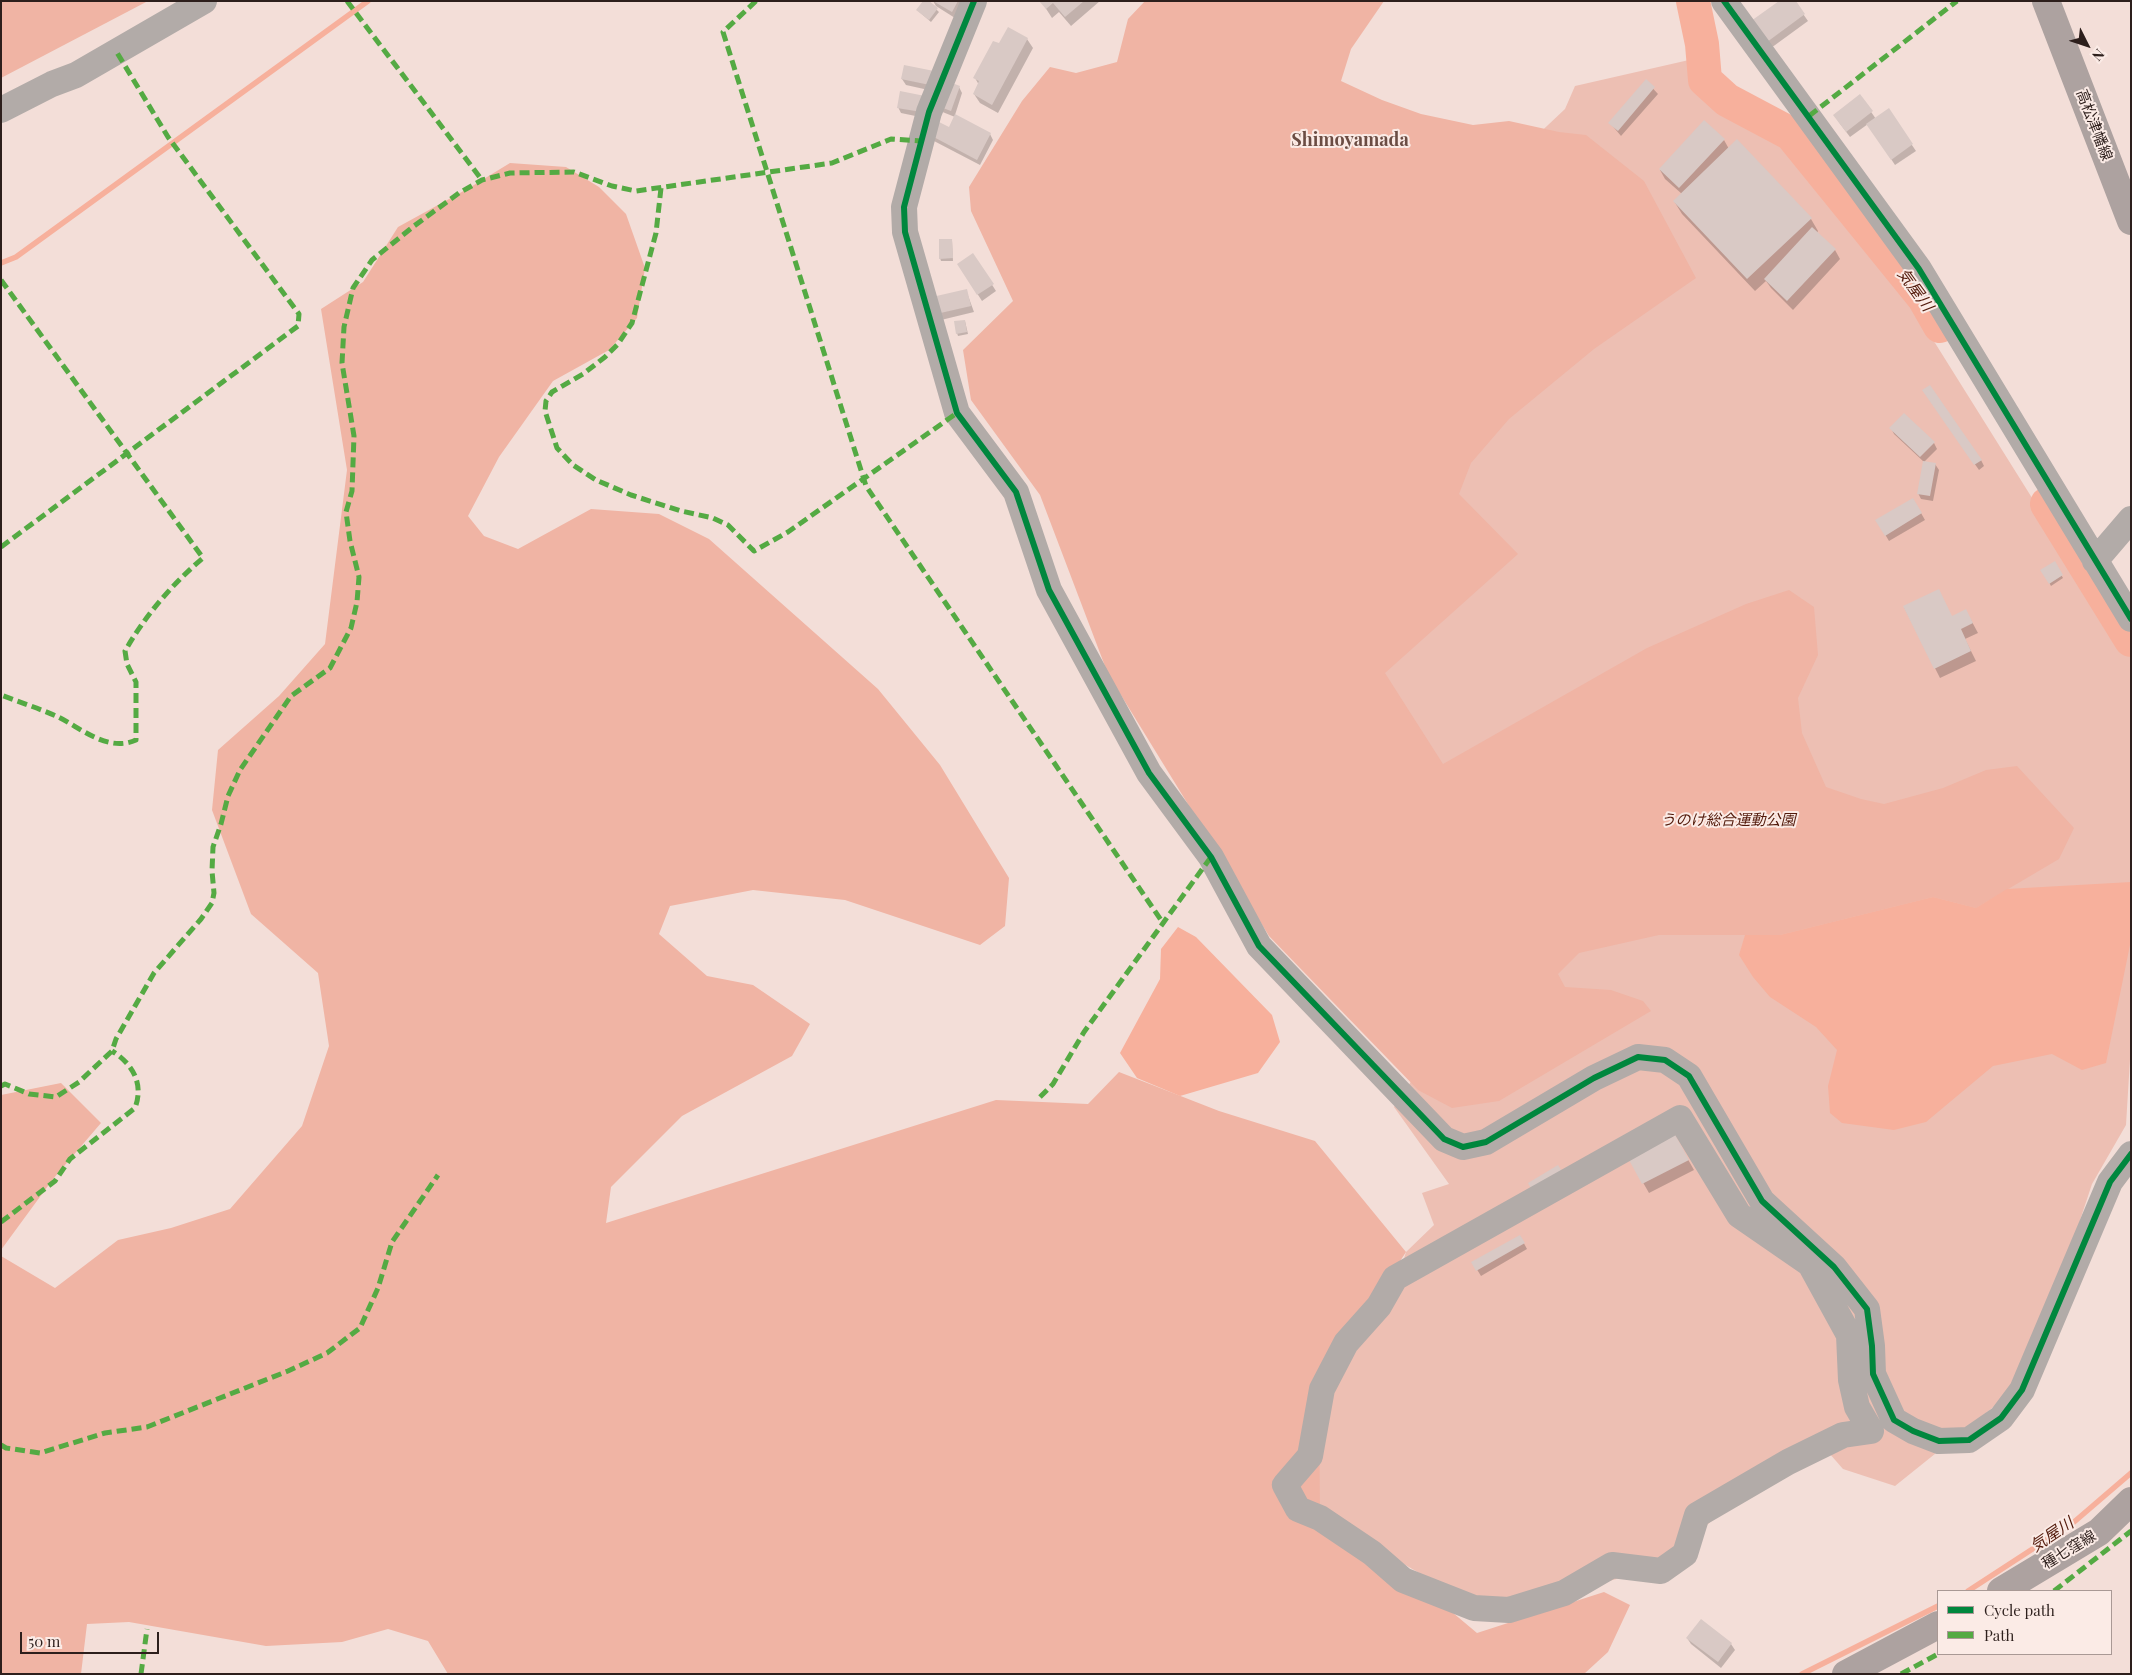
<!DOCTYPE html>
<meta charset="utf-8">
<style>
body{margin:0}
#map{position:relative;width:2132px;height:1675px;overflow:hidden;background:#f3ded8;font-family:"Playfair Display",serif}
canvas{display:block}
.frame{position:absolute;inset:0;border:2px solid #2d1f1c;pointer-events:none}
.legend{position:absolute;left:1937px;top:1590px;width:175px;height:65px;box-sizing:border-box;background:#fbebe6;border:1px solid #a99995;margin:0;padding:6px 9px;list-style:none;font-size:15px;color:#2d1f1c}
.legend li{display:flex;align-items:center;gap:10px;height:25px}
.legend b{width:25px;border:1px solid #a99995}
.north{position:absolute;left:2062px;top:20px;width:50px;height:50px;-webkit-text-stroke:4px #fbebe6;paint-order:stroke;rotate:131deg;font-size:14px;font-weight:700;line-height:20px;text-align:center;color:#2d1f1c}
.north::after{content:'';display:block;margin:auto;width:18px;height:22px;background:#2d1f1c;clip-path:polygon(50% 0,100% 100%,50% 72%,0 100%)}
.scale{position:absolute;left:20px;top:1632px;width:139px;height:22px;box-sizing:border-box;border:2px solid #2d1f1c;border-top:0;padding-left:6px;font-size:15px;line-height:18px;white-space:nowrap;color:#2d1f1c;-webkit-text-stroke:4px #fbebe6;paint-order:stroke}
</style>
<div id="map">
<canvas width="2132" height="1675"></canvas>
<div class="frame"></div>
<ul class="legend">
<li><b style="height:6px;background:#00873e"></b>Cycle path</li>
<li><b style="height:6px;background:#54aa43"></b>Path</li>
</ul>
<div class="north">N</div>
<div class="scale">50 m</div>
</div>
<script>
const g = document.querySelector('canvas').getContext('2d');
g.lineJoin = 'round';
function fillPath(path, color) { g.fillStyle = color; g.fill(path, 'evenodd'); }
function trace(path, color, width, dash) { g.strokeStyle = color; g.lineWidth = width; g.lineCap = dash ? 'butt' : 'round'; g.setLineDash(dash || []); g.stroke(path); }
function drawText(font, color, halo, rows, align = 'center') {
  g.font = font + ' "Playfair Display","Noto Sans JP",serif'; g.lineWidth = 4; g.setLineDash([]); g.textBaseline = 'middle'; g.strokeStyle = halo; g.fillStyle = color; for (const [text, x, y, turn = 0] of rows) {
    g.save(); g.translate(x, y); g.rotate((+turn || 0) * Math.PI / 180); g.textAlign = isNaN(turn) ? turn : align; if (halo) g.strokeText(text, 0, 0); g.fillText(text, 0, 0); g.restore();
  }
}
fillPath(new Path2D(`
 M 1689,60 L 1795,155 L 1910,303 L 2131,656 L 2131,1043 L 2126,1125 L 2092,1184 L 2027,1380 L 1895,1486 L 1843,1469 L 1822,1445 L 1736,1498 L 1679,1551 L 1657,1568 L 1521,1605 L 1460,1597 L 1288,1496 L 1319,1385 L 1391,1301 L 1406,1252 L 1434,1225 L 1422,1193 L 1449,1184 L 1394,1107 L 1416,1074 L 1329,764 L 1530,142 L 1565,109 L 1575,86 Z`), '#edbfb3');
fillPath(new Path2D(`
 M 1,1 L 148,1 L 1,78 Z
 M 1145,1 L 1384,1 L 1351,49 L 1341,81 L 1382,100 L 1421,114 L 1473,125 L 1509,121 L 1559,132 L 1586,135 L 1644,181 L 1696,278 L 1594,349 L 1509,419 L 1471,463 L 1459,494 L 1518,554 L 1385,673 L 1443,764 L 1647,648 L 1746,604 L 1789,590 L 1814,607 L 1818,655 L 1798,698 L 1802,733 L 1826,787 L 1861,799 L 1884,804 L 1943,788 L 1986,770 L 2017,766 L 2074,828 L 2059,859 L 1976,908 L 1933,897 L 1780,935 L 1659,935 L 1579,953 L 1558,974 L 1565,987 L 1611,990 L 1643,1001 L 1651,1011 L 1499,1101 L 1452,1108 L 1418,1090 L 1269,936 L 1108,674 L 1040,495 L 971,400 L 963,350 L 1013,301 L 971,211 L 969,187 L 1022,101 L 1050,67 L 1076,73 L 1117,62 L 1128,19 Z
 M 510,163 L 566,167 L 599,187 L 626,214 L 645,268 L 637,318 L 609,350 L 553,381 L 499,457 L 468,516 L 484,536 L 518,549 L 591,509 L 659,514 L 709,539 L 878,689 L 940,765 L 1009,878 L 1005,926 L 980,945 L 845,900 L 753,890 L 670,906 L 659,934 L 707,976 L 753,985 L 810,1024 L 792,1056 L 682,1116 L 611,1187 L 606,1223 L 996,1100 L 1088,1104 L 1119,1072 L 1219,1111 L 1315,1141 L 1406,1252 L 1319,1385 L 1320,1518 L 1366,1540 L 1477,1633 L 1604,1592 L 1630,1605 L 1608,1652 L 1584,1674 L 448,1674 L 428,1641 L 388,1629 L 342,1642 L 266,1646 L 129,1622 L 87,1624 L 81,1674 L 1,1674 L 1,1256 L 55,1288 L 118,1240 L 171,1228 L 230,1209 L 302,1126 L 329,1046 L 318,973 L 251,914 L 212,810 L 218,750 L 279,696 L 325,644 L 347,470 L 321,309 L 363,282 L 398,227 L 469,188 Z
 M 61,1083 L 101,1123 L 53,1179 L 1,1250 L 1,1095 Z`), '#f0b4a4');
fillPath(new Path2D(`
 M 2131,882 L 2131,940 L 2106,1063 L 2082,1070 L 2052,1054 L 1993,1066 L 1926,1122 L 1894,1130 L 1842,1123 L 1830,1113 L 1828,1086 L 1837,1050 L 1816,1027 L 1770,997 L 1753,977 L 1739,955 L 1745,935 L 1780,935 L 1933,897 L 1976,908 L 2007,889 Z
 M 1178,927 L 1196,937 L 1272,1015 L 1280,1042 L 1258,1073 L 1180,1096 L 1137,1078 L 1120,1053 L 1160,979 L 1161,949 Z`), '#f7b09c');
fillPath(new Path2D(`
 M 927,1 L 939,12 L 931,22 L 917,10 Z
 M 933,1 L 965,1 L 955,18 L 936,6 Z
 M 1041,1 L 1100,1 L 1071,26 L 1059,12 L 1052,18 Z
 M 1794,1 L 1808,21 L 1771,48 L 1756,28 Z
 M 1027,39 L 1033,48 L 998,113 L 980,103 L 974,94 L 979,85 L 975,78 Z
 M 933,72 L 933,91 L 906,85 L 902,79 Z
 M 1646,81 L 1658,94 L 1621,136 L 1610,123 Z
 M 959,87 L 962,93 L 955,115 L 990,134 L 993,140 L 980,165 L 934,141 L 931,135 L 949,129 L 955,117 L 940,111 Z
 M 901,93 L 925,118 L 901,113 L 898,107 Z
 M 1860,96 L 1876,119 L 1888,110 L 1916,151 L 1895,165 L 1868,124 L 1850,137 L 1838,121 Z
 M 1724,140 L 1729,149 L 1811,219 L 1818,231 L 1817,233 L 1835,250 L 1840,259 L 1793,310 L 1771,288 L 1766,281 L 1755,291 L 1682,214 L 1674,201 L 1682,194 L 1665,179 L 1660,170 Z
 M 952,240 L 953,261 L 941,261 L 940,258 Z
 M 973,255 L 996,291 L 982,301 L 962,270 Z
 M 966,290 L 974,312 L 941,320 L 937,314 Z
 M 965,321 L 968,334 L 958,336 L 957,333 Z
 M 1927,396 L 1981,460 L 1984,466 L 1979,470 Z
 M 1891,428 L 1934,443 L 1937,449 L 1924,462 L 1935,464 L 1939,470 L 1933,501 L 1921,499 L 1918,493 L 1924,462 L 1894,434 Z
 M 1913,499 L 1925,520 L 1889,541 L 1877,521 Z
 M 2054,563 L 2063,578 L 2051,586 L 2042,570 Z
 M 1904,607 L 1971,620 L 1978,633 L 1965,639 L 1976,661 L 1940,678 Z
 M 1673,1133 L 1694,1170 L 1649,1193 L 1629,1158 Z
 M 1520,1236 L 1527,1249 L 1481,1276 L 1473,1263 Z
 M 1701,1620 L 1731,1644 L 1735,1650 L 1721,1668 L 1691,1644 L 1687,1638 Z`), '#0003');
trace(new Path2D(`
 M 1,263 L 16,257 L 368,1
 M 1968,1591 L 2074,1522 L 2131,1473
 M 1802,1674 L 1938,1606`), '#f7b09c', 5.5);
trace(new Path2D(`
 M 1693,1 L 1702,44 L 1705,80 L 1727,100 L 1791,134 L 1924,298 L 1940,326
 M 2047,504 L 2131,640`), '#f7b09c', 34);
fillPath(new Path2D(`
 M 923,1 L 929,1 L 938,8 L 929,20 L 916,10 Z
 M 933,1 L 958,1 L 952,12 Z
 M 1039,1 L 1084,1 L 1065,17 L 1053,3 L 1046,9 Z
 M 1779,1 L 1796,1 L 1805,14 L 1767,42 L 1751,21 Z
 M 1008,27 L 1028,38 L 992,105 L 973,94 L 979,81 L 973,78 L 993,41 L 999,43 Z
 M 904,65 L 934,71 L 930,85 L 901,79 Z
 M 1646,79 L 1655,87 L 1618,131 L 1608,123 Z
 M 944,80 L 960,86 L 951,111 L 935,105 Z
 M 900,91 L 925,96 L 922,112 L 897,108 Z
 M 1860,94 L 1873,111 L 1846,132 L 1833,115 Z
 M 1889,108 L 1913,144 L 1891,160 L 1866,124 Z
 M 955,114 L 991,133 L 977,160 L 930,135 L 937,121 L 949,127 Z
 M 1704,120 L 1725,139 L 1679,188 L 1659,169 Z
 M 1737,139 L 1812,218 L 1747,279 L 1673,201 Z
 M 1812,227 L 1836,249 L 1787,301 L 1764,279 Z
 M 939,239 L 952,239 L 953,258 L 939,259 Z
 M 973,253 L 994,284 L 977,295 L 957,264 Z
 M 967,289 L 971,306 L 936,314 L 932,297 Z
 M 965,320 L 967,332 L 956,334 L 954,321 Z
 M 1930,385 L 1982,460 L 1974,465 L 1922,390 Z
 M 1904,413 L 1935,442 L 1920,457 L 1889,428 Z
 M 1923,461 L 1936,463 L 1930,496 L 1917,494 Z
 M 1913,498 L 1922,513 L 1885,536 L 1875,520 Z
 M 2055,561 L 2063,575 L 2049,584 L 2040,570 Z
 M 1939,589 L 1952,616 L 1966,609 L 1973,623 L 1961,629 L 1971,651 L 1934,669 L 1903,606 Z
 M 1673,1131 L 1689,1160 L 1642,1184 L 1628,1158 Z
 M 1558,1165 L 1565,1176 L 1534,1194 L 1528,1183 Z
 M 1520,1235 L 1525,1243 L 1476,1271 L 1471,1262 Z
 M 1701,1619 L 1732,1643 L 1718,1662 L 1686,1638 Z`), '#d9c9c5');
trace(new Path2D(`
 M 974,1 L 929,112 L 904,207 L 905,232 L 957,413 L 1016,492 L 1049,590 L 1149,773 L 1211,857 L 1259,946 L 1444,1139 L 1463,1147 L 1486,1142 L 1594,1078 L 1638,1057 L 1665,1060 L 1689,1076 L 1762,1201 L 1834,1267 L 1867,1309 L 1872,1346 L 1873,1374 L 1894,1420 L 1913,1431 L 1939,1441 L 1969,1440 L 2001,1418 L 2022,1390 L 2110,1182 L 2131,1154
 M 1724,1 L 1919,269 L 2131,619
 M 1,110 L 52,84 L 76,75 L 204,1
 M 2095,561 L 2131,519
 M 1680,1118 L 1739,1215 L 1810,1264 L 1849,1335 L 1851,1380 L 1857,1407 L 1871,1431 L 1843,1435 L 1788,1462 L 1697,1515 L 1685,1554 L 1661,1571 L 1612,1565 L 1564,1593 L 1509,1610 L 1474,1608 L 1403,1580 L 1372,1553 L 1320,1518 L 1298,1509 L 1285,1485 L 1310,1456 L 1322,1389 L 1346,1343 L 1379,1306 L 1395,1278 Z`), '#b2aba8', 26);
trace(new Path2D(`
 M 2046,1 L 2131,221
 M 2001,1591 L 2099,1532 L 2131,1501
 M 1846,1674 L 1938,1625`), '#ada2a0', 28);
trace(new Path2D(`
 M 347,1 L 482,180
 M 756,1 L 723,32 L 866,486 L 1163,923
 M 1809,116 L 1957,1
 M 661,188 L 656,233 L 632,323 L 618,344 L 605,357 L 583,374 L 552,392 L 546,401 L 545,411 L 557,448 L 573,465 L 596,480 L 631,495 L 681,511 L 713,518 L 728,525 L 754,551 L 788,532 L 957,413
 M 1,280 L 203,558 C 172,584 145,616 125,651 L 127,664 L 136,682 L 136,740 C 107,753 80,727 56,716 C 38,708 19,702 1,695
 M 1,547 L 298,326 L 299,314 L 168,137 L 116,51
 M 1,1086 L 5,1084 L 29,1094 L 56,1097 L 79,1082 L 112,1051 L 116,1039 L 154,973 L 201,919 L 212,903 L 214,893 L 212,871 L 213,847 L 221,824 L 228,796 L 240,770 L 291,696 L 330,668 L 351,628 L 357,602 L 359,577 L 350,541 L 346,512 L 352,491 L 354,436 L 342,363 L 344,327 L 353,288 L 372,260 L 414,226 L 459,193 L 482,180 L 510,173 L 574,172 L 612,186 L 636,191 L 832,163 L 891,139 L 921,141
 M 1040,1097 L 1053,1084 L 1084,1032 L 1211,857
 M 1,1222 L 55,1181 L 70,1159 L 135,1108 C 144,1084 133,1064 112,1051
 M 1,1445 L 6,1448 L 40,1453 L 105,1433 L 147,1427 L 288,1371 L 327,1353 L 360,1328 L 378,1288 L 392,1242 L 438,1175
 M 2054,1591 L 2131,1531
 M 141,1674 L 147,1629
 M 1901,1674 L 1938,1654`), '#54aa43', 5, [10, 5]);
trace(new Path2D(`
 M 974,1 L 929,112 L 904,207 L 905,232 L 957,413 L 1016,492 L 1049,590 L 1149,773 L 1211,857 L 1259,946 L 1444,1139 L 1463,1147 L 1486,1142 L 1594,1078 L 1638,1057 L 1665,1060 L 1689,1076 L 1762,1201 L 1834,1267 L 1867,1309 L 1872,1346 L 1873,1374 L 1894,1420 L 1913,1431 L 1939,1441 L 1969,1440 L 2001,1418 L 2022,1390 L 2110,1182 L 2131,1154
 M 1724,1 L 1919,269 L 2131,619`), '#00873e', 6);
drawText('15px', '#2d1f1c', '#fbebe6', [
 ["高松津幡線",2094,125,69],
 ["種七窪線",2069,1550,-31]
]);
drawText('italic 15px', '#531a0b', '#fbebe6', [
 ["うのけ総合運動公園",1728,820]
]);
drawText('italic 16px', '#531a0b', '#fbebe6', [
 ["気屋川",1915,290,54],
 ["気屋川",2052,1535,-34]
]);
drawText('bold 18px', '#6b4c43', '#fbebe6', [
 ["Shimoyamada",1350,140]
]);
</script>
